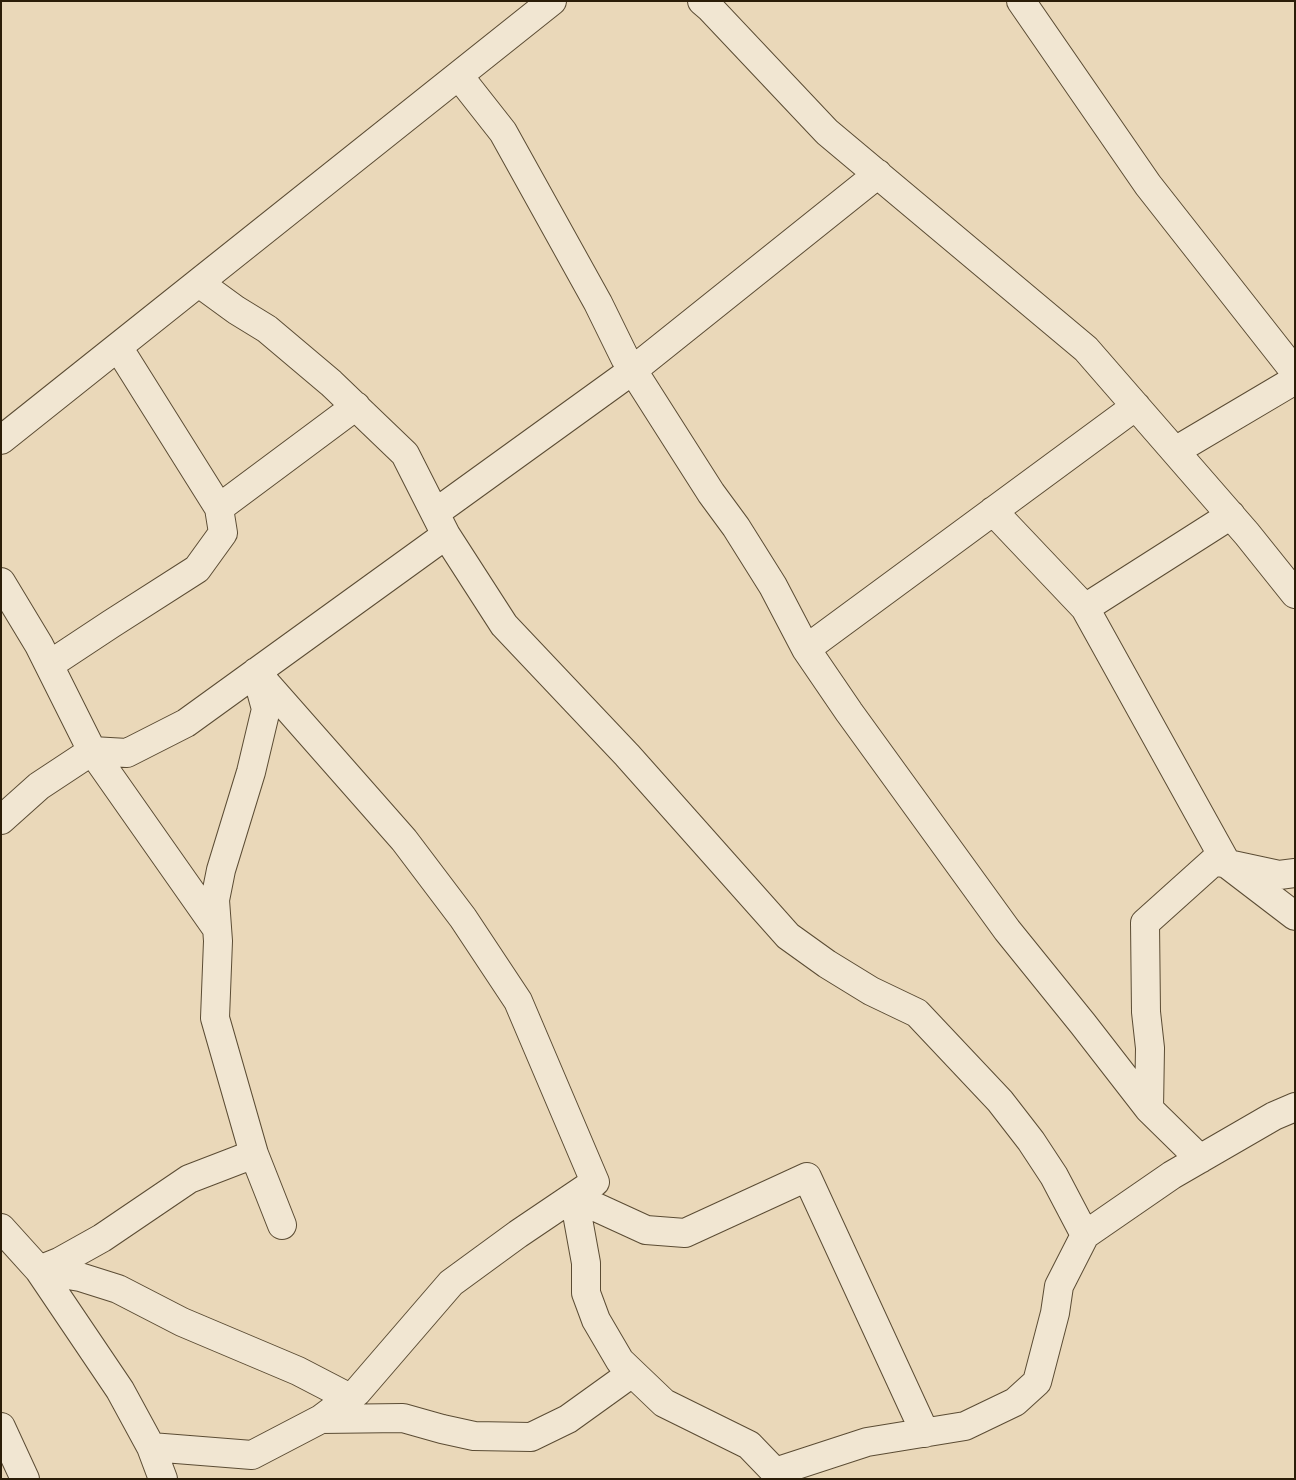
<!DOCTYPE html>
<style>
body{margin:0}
#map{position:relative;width:1296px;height:1480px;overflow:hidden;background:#ead8b9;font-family:"IM FELL Double Pica",serif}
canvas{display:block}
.frame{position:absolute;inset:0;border:2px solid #2b1d08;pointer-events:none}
</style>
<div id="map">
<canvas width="1296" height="1480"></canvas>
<div class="frame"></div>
</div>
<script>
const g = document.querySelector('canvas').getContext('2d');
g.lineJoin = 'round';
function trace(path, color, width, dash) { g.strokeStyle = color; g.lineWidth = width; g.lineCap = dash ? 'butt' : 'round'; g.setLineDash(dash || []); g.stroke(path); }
const minor = new Path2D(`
 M 702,1 L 709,7 L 827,132 L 1086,349 L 1247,534 L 1295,594
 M 1021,1 L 1148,185 L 1295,372
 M 457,77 L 466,85 L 503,132 L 598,303 L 625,358 L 711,493 L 736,527 L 773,586 L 806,649 L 849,712 L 1007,930 L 1083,1024 L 1149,1109 L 1200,1159
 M 199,283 L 236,310 L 267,329 L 331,383 L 405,454 L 446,535 L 504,625 L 627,755 L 788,936 L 827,964 L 871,991 L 917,1013 L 1000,1101 L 1031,1141 L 1054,1176 L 1085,1235
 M 118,347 L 219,508
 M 1,440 L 552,1
 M 1175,451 L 1295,380
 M 993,511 L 1085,608 L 1227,864 L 1295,916
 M 435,513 L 633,370 L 878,174
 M 1,582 L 39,645 L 92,751 L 217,929
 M 1085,608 L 1231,515
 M 806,649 L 1136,406
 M 49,665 L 111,624 L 197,569 L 223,533 L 219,508 L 356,406
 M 257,676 L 266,709 L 251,772 L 221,870 L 215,900 L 218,941 L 215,1018 L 254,1154 L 282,1225
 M 1,820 L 39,786 L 92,751 L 127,753 L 186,723 L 446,535
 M 1149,1109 L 1150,1048 L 1146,1012 L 1145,923 L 1214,861 L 1279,875 L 1295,873
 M 574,1197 L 646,1230 L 685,1233 L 807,1177 L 925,1433
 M 574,1197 L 586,1263 L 586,1293 L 596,1320 L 620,1361 L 664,1403 L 749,1445 L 775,1472 L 777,1479
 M 1,1228 L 39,1270 L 120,1390 L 151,1447 L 163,1479
 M 39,1270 L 80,1277 L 118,1289 L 182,1322 L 298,1371 L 350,1398
 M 39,1270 L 59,1262 L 102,1238 L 189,1179 L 254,1154
 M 321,1419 L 403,1418 L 442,1429 L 474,1436 L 531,1437 L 568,1419 L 632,1373
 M 1,1427 L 25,1479
 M 151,1447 L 252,1455 L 321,1419 L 357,1392 L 451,1283 L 518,1234 L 595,1182 L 518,1001 L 463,918 L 404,840 L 256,672
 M 775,1472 L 867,1442 L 965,1426 L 1015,1402 L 1037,1382 L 1055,1313 L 1059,1286 L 1085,1235 L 1172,1175 L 1274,1116 L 1295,1107`);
trace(minor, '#5b4c34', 30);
trace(minor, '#f1e6d2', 28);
</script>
